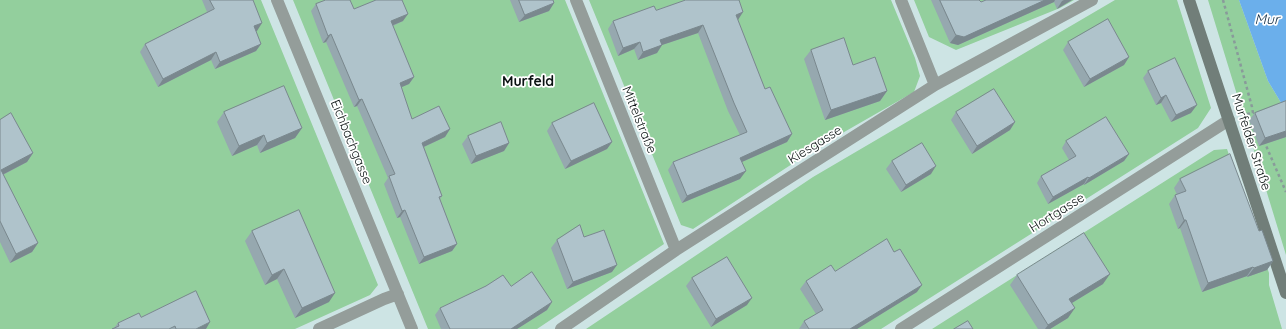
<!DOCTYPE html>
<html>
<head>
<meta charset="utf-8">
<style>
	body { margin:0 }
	canvas { display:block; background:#cde4e4 }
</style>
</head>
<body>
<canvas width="1286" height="329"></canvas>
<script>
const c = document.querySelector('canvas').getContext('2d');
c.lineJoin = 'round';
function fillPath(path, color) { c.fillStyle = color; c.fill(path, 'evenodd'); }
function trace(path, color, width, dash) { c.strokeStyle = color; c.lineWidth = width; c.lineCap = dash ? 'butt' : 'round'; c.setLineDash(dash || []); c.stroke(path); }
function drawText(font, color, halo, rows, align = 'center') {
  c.font = font + ' Quicksand,sans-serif'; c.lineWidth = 3.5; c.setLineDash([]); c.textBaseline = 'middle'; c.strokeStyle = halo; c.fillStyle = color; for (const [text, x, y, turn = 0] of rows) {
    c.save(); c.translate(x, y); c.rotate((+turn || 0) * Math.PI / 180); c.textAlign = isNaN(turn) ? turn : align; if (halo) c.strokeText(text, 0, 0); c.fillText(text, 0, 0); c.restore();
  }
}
fillPath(new Path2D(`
	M0,0H261L378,285L370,295L295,329H0Z
	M293,0H565L664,244L537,329H428Z
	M589,0H891L915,58L920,76L914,92L818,147L693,229L681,225Z
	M914,0H1074L1060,8L956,50L929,37Z
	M1115,0H1177L1211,108L1198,128L881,329H586L813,177Z
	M1208,0H1239L1268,81L1286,111V255Z
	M1227,149L1269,273V285L1282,329H932L1214,150Z`), '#93cf9d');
fillPath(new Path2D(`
	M1239,0H1286V111L1268,81Z`), '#6bafeb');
trace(new Path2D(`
	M1223,0L1252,107L1253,113L1247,114
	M1264,141L1286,192`), '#899a9a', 2.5, [3, 3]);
trace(new Path2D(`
	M277,0L412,329
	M576,0L676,250
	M901,0L935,85
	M319,329L384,299L398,294
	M561,329L676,250L935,85L1092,0
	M901,329L1229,120`), '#949d9a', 12);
trace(new Path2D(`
	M1189,0L1286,293`), '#717e79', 12);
fillPath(new Path2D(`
	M202,0H253L257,31H256L261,44L256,51L215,69L211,60L158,87L140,52L145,44L207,12Z
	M510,0H553L554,3L549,11L519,22Z
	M931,0H979L981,2L986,0H1072L1057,9L1054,2L958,45L950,43Z
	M316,4L354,9L403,21L393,26L414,77L409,84L401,87L412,119L450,129L445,137L424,147L442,196L440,199L457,244L452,251L419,264L400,217L397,218L384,184L388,178L357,106L354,107L326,42L323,43L311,11Z
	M656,10L738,20L765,89L792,134L787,142L742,162L740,179L682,203L668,170L673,162L740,135L728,111L698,33L662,45L657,53L638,60L634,49L618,56L608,29L613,21Z
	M1068,42L1129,57L1124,65L1084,87L1063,50Z
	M811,50L853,65L887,91L880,101L825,120L804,59Z
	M1148,71L1191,113L1171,122L1161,103L1156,105L1143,78Z
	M1286,101V137L1259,146L1249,120L1255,113Z
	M224,112L302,128L295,138L260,153L257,145L232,156L217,122Z
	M956,112L1015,122L1010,130L972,154L951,120Z
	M0,120L33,153L27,162L3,175L38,243L32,252L10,263L0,242Z
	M552,123L612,142L607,149L565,169L547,131Z
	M468,136L509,143L504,151L471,164L462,144Z
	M1066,141L1129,154L1124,161L1084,185V184L1048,204L1037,183L1041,176L1069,160L1062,148Z
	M892,161L931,174L901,192L886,169Z
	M1180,179L1259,231L1273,261L1267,270L1247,277V276L1202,292L1180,228L1178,229L1169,204L1175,195H1177L1174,188Z
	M252,231L329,302L295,318L277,279L265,285L245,241Z
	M584,237L612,272L567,289L551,248L557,240Z
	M835,271L917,292L857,329H799L804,321L816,314L800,289L806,281Z
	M1017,275L1103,284L1072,303L1068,318L1050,329H1038L1010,285Z
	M692,278L747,305L711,327L686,286Z
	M511,286L552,302L547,310L517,329H441L435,315L440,308Z
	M141,317L206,329H112L114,328L118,323Z`), '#96a8af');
fillPath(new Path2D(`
	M1045,0H1055L1054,2L958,45L950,43L956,35Z
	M1064,0H1072L1057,9L1062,1Z
	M554,3L549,11L519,22L525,15Z
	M743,12L738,20L736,15Z
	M408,14L403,21L386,28L391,21Z
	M262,23L257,31L249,34L254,26Z
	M703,25L698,33L662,45L657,53L638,60L643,52L660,40Z
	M331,34L326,42L323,43L328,36Z
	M640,42L634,49L618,56L623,48Z
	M261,44L256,51L215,69L220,62Z
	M216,52L211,60L158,87L163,79Z
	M1129,57L1124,65L1084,87L1090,79Z
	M414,77L409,84L395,90L400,83Z
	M887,91L880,101L825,120L831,110Z
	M1166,95L1161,103L1156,105L1161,98Z
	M362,99L357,106L354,107L359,100Z
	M1197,105L1191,113L1171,122L1176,115Z
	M1015,122L1010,130L972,154L977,146Z
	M302,128L295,138L260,153L267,143Z
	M450,129L445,137L417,150L422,143Z
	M1286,131V137L1259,146L1265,138Z
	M792,134L787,142L735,165L740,158Z
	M264,135L257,145L232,156L239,146Z
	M612,142L607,149L565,169L571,161Z
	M509,143L504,151L471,164L476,156Z
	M33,153L27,162L0,176L1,170Z
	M1129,154L1124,161L1084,185L1089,178Z
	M936,166L931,174L901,192L906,185Z
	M746,171L740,179L682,203L687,196Z
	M1088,177L1084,184L1048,204L1053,197Z
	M405,210L400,217L397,218L402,211Z
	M1184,220H1186L1180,228L1178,229Z
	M38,243L32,252L10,263L16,254Z
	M457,244L452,251L419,264L424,257Z
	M1273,261L1267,270L1247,277L1254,268Z
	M617,265L612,272L567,289L573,282Z
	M1253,267L1247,276L1202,292L1208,283Z
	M284,269L277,279L265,285L272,275Z
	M1110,274L1103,284L1062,309L1069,299Z
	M922,285L917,292L857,329H850Z
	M335,293L329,302L295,318L302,308Z
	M752,298L747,305L711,327L716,319Z
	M552,302L547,310L517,329H511Z
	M1075,308L1068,318L1050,329H1045L1048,325Z
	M210,322L206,329H196Z`), '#7a888e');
const building = new Path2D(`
	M210,0H253L262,23L254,26L261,44L220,62L216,52L163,79L145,44L214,9Z
	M326,0H350L354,9L376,0H402L408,14L391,21L414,77L400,83L412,119L439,106L450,129L422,143L442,196L439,197L457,244L424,257L405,210L402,211L389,176L395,174L362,99L359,100L331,34L328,36L316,4Z
	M519,0H553L554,3L525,15Z
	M686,0H739L743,12L736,15L765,89L770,87L792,134L740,158L746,171L687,196L673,162L747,132L734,103L703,25L660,40L662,45L643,52L640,42L623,48L613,21L654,6L656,10Z
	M940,0H979L981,2L986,0H1045L964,37L956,35Z
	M1108,19L1129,57L1090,79L1068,42Z
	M844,38L853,65L875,57L887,91L831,110L811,50Z
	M1175,58L1197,105L1176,115L1166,95L1161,98L1148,71Z
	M284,86L302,128L267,143L264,135L239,146L224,112Z
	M994,89L1015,122L977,146L956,112Z
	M1286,101V131L1265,138L1255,113Z
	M594,103L612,142L571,161L552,123Z
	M11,113L33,153L1,170L38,243L16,254L0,221V120Z
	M1106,117L1129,154L1089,178L1088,177L1053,197L1041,176L1076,156L1066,141Z
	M501,122L509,143L476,156L468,136Z
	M922,143L936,166L906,185L892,161Z
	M1230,154L1259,231L1262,230L1273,261L1254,268L1253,267L1208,283L1186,220H1184L1175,195L1186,191L1180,179Z
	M299,210L335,293L302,308L284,269L272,275L252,231Z
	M580,225L584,237L604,230L617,265L573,282L557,240Z
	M1084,233L1110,274L1069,299L1075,308L1048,325L1017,275Z
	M887,239L894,252L900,249L922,285L850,329H809L804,321L823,310L806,281L831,265L835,271Z
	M727,257L752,298L716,319L692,278Z
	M532,272L552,302L511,329H450L440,308L486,286L503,275L511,286Z
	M196,291L210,322L196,329H176L175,326L169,329H112L119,326L118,323L139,313L141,317Z
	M968,321L973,329H954Z`);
fillPath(building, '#afc3cb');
trace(building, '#7a888e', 1);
drawText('13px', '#0a1212', '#fff', [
	["Mittelstraße",639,120,68],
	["Eichbachgasse",351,142,68],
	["Murfelder Straße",1251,142,72],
	["Kiesgasse",815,145,-32],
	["Hortgasse",1057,213,-32]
]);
drawText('italic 14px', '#102d45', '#fff', [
	["Mur",1267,20]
]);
drawText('bold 14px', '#0a1212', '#fff', [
	["Murfeld",528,82]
]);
</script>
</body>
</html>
